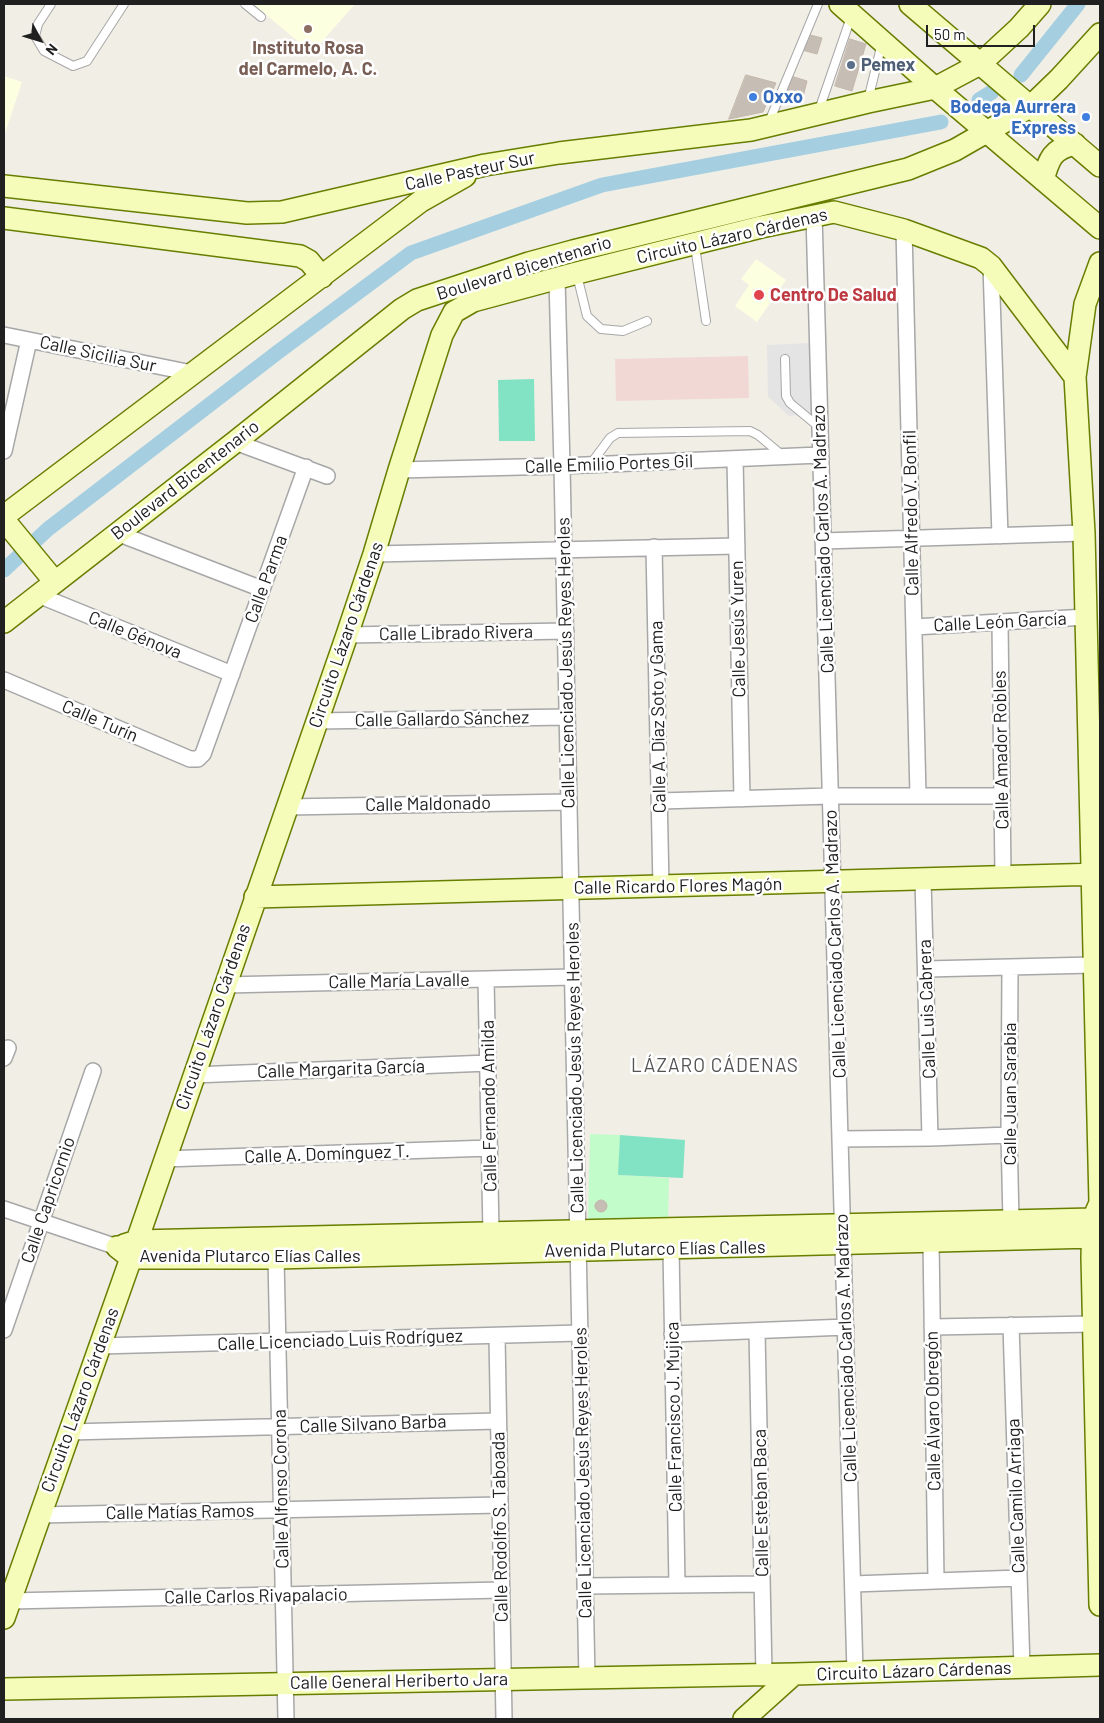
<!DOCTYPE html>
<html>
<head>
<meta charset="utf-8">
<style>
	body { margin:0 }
	#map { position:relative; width:1104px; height:1723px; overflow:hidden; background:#f1eee6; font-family:Barlow,sans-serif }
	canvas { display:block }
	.frame { position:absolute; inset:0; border:5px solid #202020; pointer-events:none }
	.north { position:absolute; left:15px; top:15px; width:50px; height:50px; -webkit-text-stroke:4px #fff; paint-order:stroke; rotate:129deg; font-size:14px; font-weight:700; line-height:20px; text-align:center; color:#202020 }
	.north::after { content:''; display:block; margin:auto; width:18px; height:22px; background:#202020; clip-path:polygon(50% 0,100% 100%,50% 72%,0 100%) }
	.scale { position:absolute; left:926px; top:25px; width:109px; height:22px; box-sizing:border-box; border:2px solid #202020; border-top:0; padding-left:6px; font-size:15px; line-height:18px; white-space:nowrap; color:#202020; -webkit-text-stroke:4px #fff; paint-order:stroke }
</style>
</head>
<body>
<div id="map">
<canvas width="1104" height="1723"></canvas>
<div class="frame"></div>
<div class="north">N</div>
<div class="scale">50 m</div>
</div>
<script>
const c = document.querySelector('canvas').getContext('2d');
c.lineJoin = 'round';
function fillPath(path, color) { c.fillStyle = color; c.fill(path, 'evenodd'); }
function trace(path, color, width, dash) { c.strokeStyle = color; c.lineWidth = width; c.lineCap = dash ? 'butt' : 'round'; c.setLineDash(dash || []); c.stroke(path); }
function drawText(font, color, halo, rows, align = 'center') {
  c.font = font + ' Barlow,sans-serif'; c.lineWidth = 5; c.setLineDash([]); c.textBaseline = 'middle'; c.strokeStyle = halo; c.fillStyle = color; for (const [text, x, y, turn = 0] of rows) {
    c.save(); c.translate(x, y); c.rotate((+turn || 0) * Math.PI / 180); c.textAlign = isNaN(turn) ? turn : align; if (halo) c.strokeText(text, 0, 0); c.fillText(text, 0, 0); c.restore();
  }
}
fillPath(new Path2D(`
	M748,356L749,398L616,401L615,359Z`), '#f2d8d5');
fillPath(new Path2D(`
	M253,4H355L312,53Z
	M4,76L22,82L4,136Z
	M756,259L786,280L757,322L735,306L749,285L741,279Z`), '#fdffe1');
fillPath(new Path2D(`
	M590,1134L620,1135L619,1175L669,1178L668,1222L588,1220Z`), '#c2fcca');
fillPath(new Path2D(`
	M534,379L535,441H499L498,380Z
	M620,1135L685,1140L683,1178L618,1175Z`), '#81e3c4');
fillPath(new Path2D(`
	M812,343L814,413L789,416L768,397L767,345Z`), '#e4e4e4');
trace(new Path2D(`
	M1021,75L1078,4
	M979,100L992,92
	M4,570L48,529L278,352L411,253L602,185L941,122`), '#a5cfe0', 15);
const building = new Path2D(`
	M806,34L822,38L817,54L802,50Z
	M850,39L866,44L852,91L835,86Z
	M746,75L776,83L763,112L729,119Z
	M791,76L807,81L803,97L786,92Z
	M595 1206a6 6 0 1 1 12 0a6 6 0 1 1-12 0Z`);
fillPath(building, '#c6beb5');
trace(building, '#c3b6a8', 1);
const lane = new Path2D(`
	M51,4L38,24L35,36L44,51L73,66L87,61L124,4
	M245,4L261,17
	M868,100L882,43
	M819,110L851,17
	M769,122L818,4
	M695,246L706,321
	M577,275L587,316L601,329L623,331L647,321
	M785,359L786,396L790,403L819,427
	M590,465L610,438L618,433L750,431L758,435L782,455`);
const street = new Path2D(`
	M814,215L855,1672
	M904,230L918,795
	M991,266L1000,536
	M557,279L562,466L587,1678
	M4,335L192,373
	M235,442L327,476
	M4,451L29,340
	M735,459L742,799
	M399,470L562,466L820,455
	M117,533L262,589
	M823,541L1084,533
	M654,547L661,887
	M374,554L737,546
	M38,595L232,674
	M1000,622L1003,877
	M914,627L1086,617
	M347,635L566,631
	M4,680L190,759H198L203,754L306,467
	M317,721L567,717
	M660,801L830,796H1001
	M287,807L569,802
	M923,880L930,1138
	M1010,967L1009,1135L1011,1221
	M926,969L1093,965
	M486,979L491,1233
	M225,985L573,977
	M4,1058L8,1048
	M194,1075L488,1063
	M840,1139L930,1138L1009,1135
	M164,1159L490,1148
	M4,1209L117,1247
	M931,1242L936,1581
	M671,1248L677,1585
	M276,1258L286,1719
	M1011,1325L1022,1667
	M932,1327L1093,1324
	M4,1330L93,1071
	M757,1331L764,1675
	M672,1334L846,1327
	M497,1336L504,1719
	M99,1346L580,1333
	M69,1432L498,1421
	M39,1515L500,1505
	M853,1584L1019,1578
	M586,1586L762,1584
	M10,1601L502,1590`);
const secondary = new Path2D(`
	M840,4L935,88L1100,228
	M910,4L1100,166
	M1043,180C1049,159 1052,149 1075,144
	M4,186L247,213L282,212L485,165L559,153L751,130L868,102L935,88L980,64L1019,28L1040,4
	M4,218L300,256L309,261L322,277
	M1100,263L1085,304L1075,377L1084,533L1100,1203L1093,1219L1092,1257L1100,1605
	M4,516L421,201L465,176
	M4,520L55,582
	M4,622L235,442L402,309L417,300L529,263L573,251L908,169L955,150L1030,107L1059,79L1100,34
	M255,897L1100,874
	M124,1245L137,1241L1093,1219
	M117,1247L131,1258H276L1093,1237
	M4,1618L131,1258L347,635L374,554L399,470L442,335L454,312L473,301L577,273L761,227L834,212L904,230L981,258L991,266L1075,377
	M4,1689L794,1674L1100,1665
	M744,1719L794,1674`);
trace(lane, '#a7a7a7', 10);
trace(street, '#a7a7a7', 18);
trace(secondary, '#687e00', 24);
trace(lane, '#fff', 8);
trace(street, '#fff', 15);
trace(secondary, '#f5fcb9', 21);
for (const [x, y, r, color] of [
	[308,29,5,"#8d6e63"],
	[851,65,5,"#5c6f8a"],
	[753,97,5,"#3f7fe0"],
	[1086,117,5,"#3f7fe0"],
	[759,295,6,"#e0444e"]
]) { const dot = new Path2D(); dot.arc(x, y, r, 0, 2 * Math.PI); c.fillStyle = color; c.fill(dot); trace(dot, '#fff', 2); }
drawText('bold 18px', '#785e54', '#fff', [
	["Instituto Rosa",308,48],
	["del Carmelo, A. C.",308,69]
]);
drawText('bold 18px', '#4e5e75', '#fff', [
	["Pemex",861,65]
], 'left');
drawText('bold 18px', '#366cbe', '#fff', [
	["Oxxo",763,97],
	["Bodega Aurrera",1076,107,"right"],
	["Express",1076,128,"right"]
], 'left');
drawText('18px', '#202020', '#fff', [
	["Calle Pasteur Sur",470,171,-12],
	["Circuito Lázaro Cárdenas",732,236,-13],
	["Boulevard Bicentenario",524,268,-17],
	["Calle Sicilia Sur",98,354,12],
	["Calle Emilio Portes Gil",609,464,-2],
	["Boulevard Bicentenario",185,480,-38],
	["Calle Alfredo V. Bonfil",911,513,-91],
	["Calle Licenciado Carlos A. Madrazo",823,539,-92],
	["Calle Parma",266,579,-70],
	["Calle León García",1000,622,-3],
	["Calle Jesús Yuren",738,629,-91],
	["Calle Librado Rivera",456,633,-1],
	["Calle Génova",135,635,22],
	["Circuito Lázaro Cárdenas",346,635,-71],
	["Calle Licenciado Jesús Reyes Heroles",566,663,-91],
	["Calle A. Díaz Soto y Gama",658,717,-91],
	["Calle Gallardo Sánchez",442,719,-1],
	["Calle Turín",100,721,23],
	["Calle Amador Robles",1001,750,-91],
	["Calle Maldonado",428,804,-1],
	["Calle Ricardo Flores Magón",678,886,-1],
	["Calle Licenciado Carlos A. Madrazo",835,944,-92],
	["Calle María Lavalle",399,981,-1],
	["Calle Luis Cabrera",927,1009,-92],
	["Circuito Lázaro Cárdenas",213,1017,-71],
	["Calle Licenciado Jesús Reyes Heroles",575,1068,-91],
	["Calle Margarita García",341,1069,-2],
	["Calle Juan Sarabia",1010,1094,-90],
	["Calle Fernando Amilda",489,1106,-91],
	["Calle A. Domínguez T.",327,1154,-2],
	["Calle Capricornio",48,1200,-71],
	["Avenida Plutarco Elías Calles",655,1249,-1],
	["Avenida Plutarco Elías Calles",250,1256],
	["Calle Licenciado Luis Rodríguez",340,1340,-2],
	["Calle Licenciado Carlos A. Madrazo",846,1348,-92],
	["Circuito Lázaro Cárdenas",80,1400,-70],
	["Calle Álvaro Obregón",933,1411,-91],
	["Calle Francisco J. Mujica",674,1417,-91],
	["Calle Silvano Barba",373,1424,-2],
	["Calle Licenciado Jesús Reyes Heroles",583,1473,-91],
	["Calle Alfonso Corona",281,1489,-91],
	["Calle Camilo Arriaga",1016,1496,-92],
	["Calle Esteban Baca",761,1503,-91],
	["Calle Matías Ramos",180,1512,-1],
	["Calle Rodolfo S. Taboada",500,1527,-91],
	["Calle Carlos Rivapalacio",256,1596,-1],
	["Circuito Lázaro Cárdenas",914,1671,-2],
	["Calle General Heriberto Jara",399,1681,-1]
]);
drawText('bold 18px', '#be3a42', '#fff', [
	["Centro De Salud",770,295]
], 'left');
c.letterSpacing = '1px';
drawText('19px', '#535353', '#fff', [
	["LÁZARO CÁDENAS",715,1066]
]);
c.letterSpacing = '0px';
</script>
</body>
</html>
